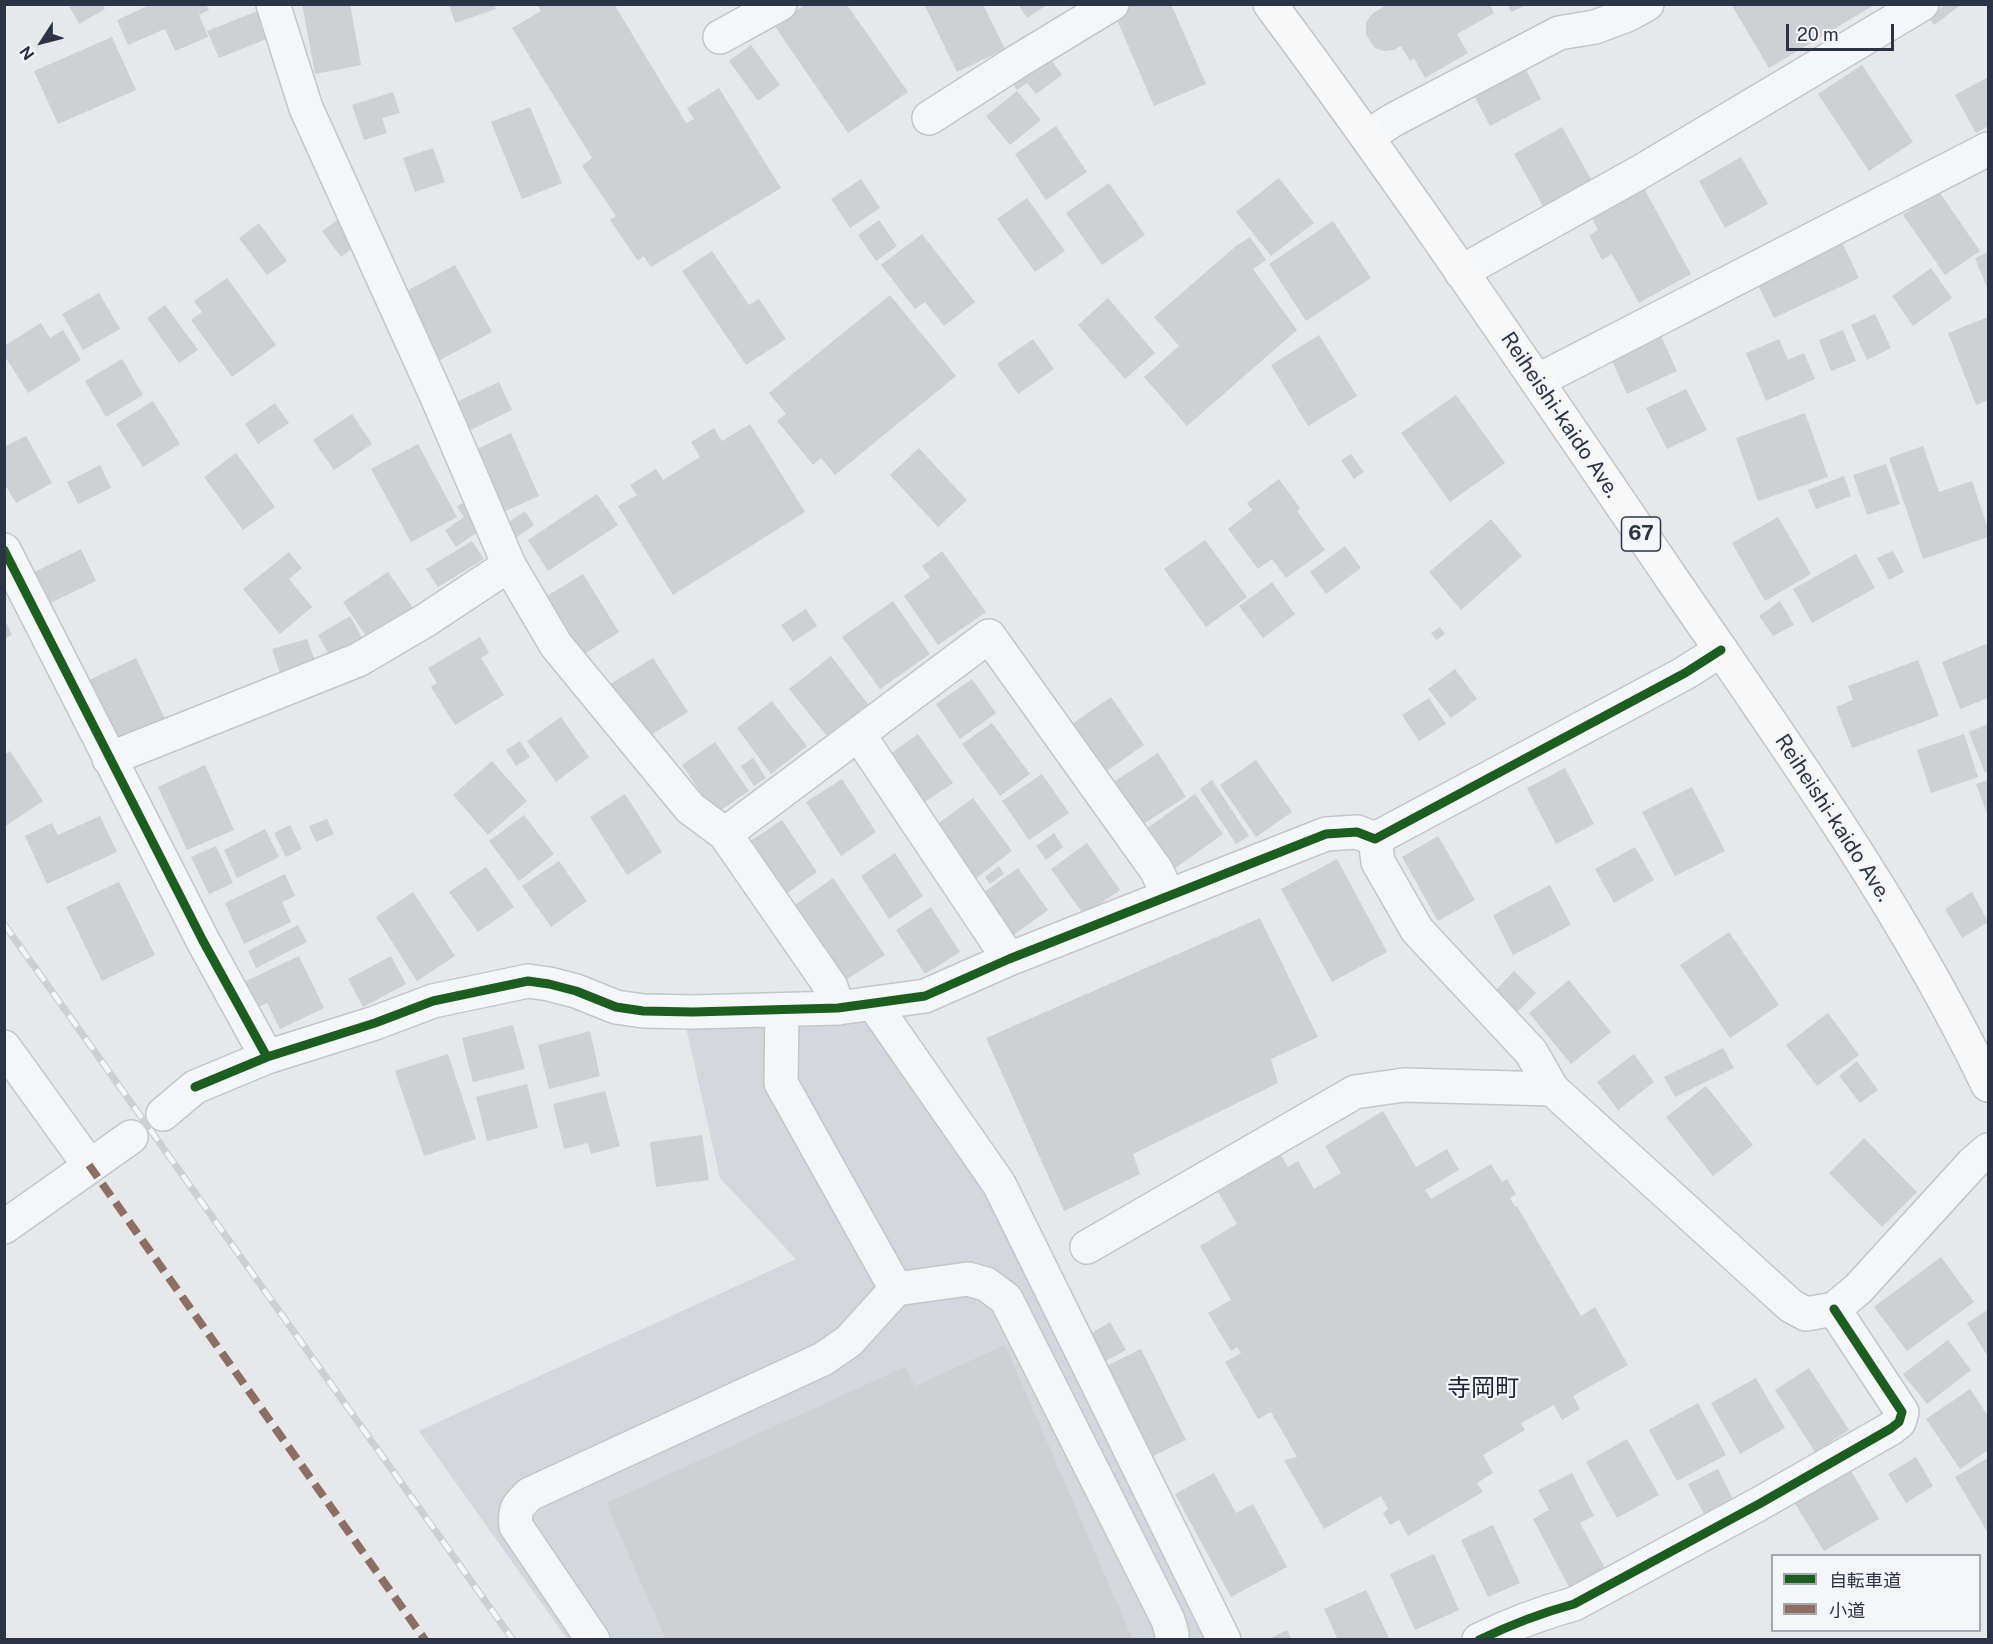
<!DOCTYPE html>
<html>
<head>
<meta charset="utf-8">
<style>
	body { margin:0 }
	#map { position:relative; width:1993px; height:1644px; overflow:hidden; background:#e6e8ea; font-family:"Public Sans","Noto Sans JP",sans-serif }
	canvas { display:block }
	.frame { position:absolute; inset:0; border:6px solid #2b3445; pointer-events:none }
	.legend { position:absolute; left:1771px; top:1554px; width:210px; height:78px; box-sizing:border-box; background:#f4f6f9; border:2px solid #a4a8b1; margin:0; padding:8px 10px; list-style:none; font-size:18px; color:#2b3445 }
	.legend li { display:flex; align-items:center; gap:12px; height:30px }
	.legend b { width:30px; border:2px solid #a4a8b1 }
	.north { position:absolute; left:12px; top:12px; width:60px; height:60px; -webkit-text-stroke:4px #f4f6f9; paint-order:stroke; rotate:234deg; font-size:16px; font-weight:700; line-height:24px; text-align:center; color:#2b3445 }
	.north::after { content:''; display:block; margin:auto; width:21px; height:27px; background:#2b3445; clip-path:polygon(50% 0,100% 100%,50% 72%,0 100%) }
	.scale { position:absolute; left:1786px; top:24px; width:108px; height:27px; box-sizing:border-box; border:3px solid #2b3445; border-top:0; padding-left:8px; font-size:18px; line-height:21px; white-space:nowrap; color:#2b3445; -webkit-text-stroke:4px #f4f6f9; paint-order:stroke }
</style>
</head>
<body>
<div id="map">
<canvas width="1993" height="1644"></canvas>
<div class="frame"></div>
<ul class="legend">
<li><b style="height:8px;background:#1b5e20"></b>自転車道</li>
<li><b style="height:8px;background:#8d6e63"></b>小道</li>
</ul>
<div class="north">N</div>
<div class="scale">20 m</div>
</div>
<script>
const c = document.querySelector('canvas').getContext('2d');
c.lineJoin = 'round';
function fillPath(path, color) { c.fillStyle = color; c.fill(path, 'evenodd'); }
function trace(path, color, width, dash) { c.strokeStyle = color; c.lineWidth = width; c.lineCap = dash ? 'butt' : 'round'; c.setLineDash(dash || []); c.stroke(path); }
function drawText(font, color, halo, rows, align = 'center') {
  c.font = font + ' "Public Sans","Noto Sans JP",sans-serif'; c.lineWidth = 4.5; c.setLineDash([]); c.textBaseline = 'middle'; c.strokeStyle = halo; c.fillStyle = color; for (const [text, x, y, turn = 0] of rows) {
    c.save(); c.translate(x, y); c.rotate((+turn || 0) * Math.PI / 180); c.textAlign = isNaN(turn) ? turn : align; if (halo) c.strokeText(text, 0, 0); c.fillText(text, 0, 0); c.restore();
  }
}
fillPath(new Path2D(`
	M868,1019L988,1189L1209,1639H567L419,1431L796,1259L720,1178L686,1027Z`), '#d4d7dd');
fillPath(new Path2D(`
	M68,4H102L105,9L79,24Z
	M152,4H206L209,10L199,15L208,37L175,51L165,29L128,45L117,20Z
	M302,4H350L361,65L315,74Z
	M449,4H494L496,9L455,23Z
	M537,4H614L686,123L694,119L687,108L719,88L781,188L651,267L644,256L638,261L610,220L616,216L582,166L592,158L512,28L541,11Z
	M924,4H983L1005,49L957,72Z
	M1018,4H1048L1027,18Z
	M1135,4H1171L1206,84L1154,106L1114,13Z
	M1388,4H1490L1494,13L1457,34L1468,53L1425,78L1414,58L1410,61L1401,46L1394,50L1384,51L1375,48L1366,35V22L1373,13Z
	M1731,4H1876L1769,68Z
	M1946,4H1962L1934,25L1929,17Z
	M805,5H847L908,92L848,133L774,25Z
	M1508,5H1527L1511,12Z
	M263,9L274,36L219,58L207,31Z
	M112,37L136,90L58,124L34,71Z
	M751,45L780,85L758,101L729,61Z
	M1045,51L1062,75L1036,94L1027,83L1017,90L1008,77Z
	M1522,62L1541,99L1490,126L1470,88Z
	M1862,65L1913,142L1869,171L1818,94Z
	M1988,77V126L1976,133L1955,95Z
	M1017,91L1041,120L1010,145L986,116Z
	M393,92L400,113L382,118L387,133L364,140L352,105Z
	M530,107L562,183L522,199L491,122Z
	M1056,126L1087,172L1046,200L1015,154Z
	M1562,127L1592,181L1544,208L1514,154Z
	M433,148L445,182L415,192L403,158Z
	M1741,157L1768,204L1725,228L1699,181Z
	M1279,178L1314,223L1271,256L1236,212Z
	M861,179L880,208L850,228L831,199Z
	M1109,183L1145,235L1102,265L1066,213Z
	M1642,185L1691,274L1639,303L1612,254L1602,260L1589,235L1598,230L1590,214Z
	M1938,190L1980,251L1945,275L1903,215Z
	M1027,198L1065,251L1035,272L997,219Z
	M339,219L357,245L341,257L322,231Z
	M879,220L897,246L876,261L858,235Z
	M1333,221L1371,278L1306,321L1269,264Z
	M259,223L287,261L267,275L239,238Z
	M922,234L975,302L944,326L925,302L915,309L881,265Z
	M1250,237L1266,260L1253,269L1297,330L1187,426L1144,377L1179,346L1154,317L1236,246Z
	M1841,240L1859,278L1774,318L1756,281Z
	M712,251L749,305L759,299L786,339L746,365L682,271Z
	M1988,252V290L1975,258Z
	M455,265L492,332L440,360L403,293Z
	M1931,268L1952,298L1913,326L1892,296Z
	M227,278L276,345L232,377L191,320L202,312L194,301Z
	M99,293L120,329L83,350L62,314Z
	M890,295L956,376L835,475L821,458L813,465L777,421L786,414L769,393Z
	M1108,298L1155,353L1125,379L1078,325Z
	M165,305L198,350L179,363L147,318Z
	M1875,314L1891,348L1867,360L1851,325Z
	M1988,317V400L1976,405L1948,333Z
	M41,323L50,338L63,330L81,360L28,393L4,355V346Z
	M1843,330L1856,361L1831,371L1819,340Z
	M1319,335L1357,396L1308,426L1271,365Z
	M1661,336L1677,371L1627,394L1611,359Z
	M1033,339L1054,369L1018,394L997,364Z
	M1779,339L1788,360L1804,353L1815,379L1766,401L1746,353Z
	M122,359L143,395L106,417L85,381Z
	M499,382L512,410L464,433L450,405Z
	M1686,389L1707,430L1667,449L1646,408Z
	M1456,395L1505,463L1450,502L1401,433Z
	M153,401L180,444L143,467L116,424Z
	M275,403L289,423L258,444L245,424Z
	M1805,413L1828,477L1758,501L1736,438Z
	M352,414L372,444L334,470L313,440Z
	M750,424L805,512L673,595L618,506L637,495L630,485L656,469L663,480L700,457L691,442L714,428L722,441Z
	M511,433L539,496L501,513L473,451Z
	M26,436L52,483L16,503L4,483V447Z
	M418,444L457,517L411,542L371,469Z
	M1923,446L1939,492L1972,481L1988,529V537L1923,559L1889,458Z
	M919,448L967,500L938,527L890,475Z
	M236,453L275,507L243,530L204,477Z
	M1351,454L1364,472L1354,479L1341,460Z
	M1886,464L1900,504L1867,515L1853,475Z
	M100,465L111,488L78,504L67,482Z
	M1844,476L1851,496L1816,509L1808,490Z
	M1279,479L1300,508L1297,511L1325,550L1286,578L1272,559L1258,569L1228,529L1252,510L1247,503Z
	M597,494L618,525L548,571L528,540Z
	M469,498L487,525L456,547L445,530L464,517L457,507Z
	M525,511L534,525L510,542L500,528Z
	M1778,517L1811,574L1765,601L1732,543Z
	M1491,519L1522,556L1461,610L1429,572Z
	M1205,540L1247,597L1206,627L1164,569Z
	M472,541L484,559L438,587L426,569Z
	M1345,546L1361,568L1326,594L1310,572Z
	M81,549L96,581L40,608L24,577Z
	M942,551L986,612L938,645L904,596L930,577L922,566Z
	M1893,551L1904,572L1889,580L1877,558Z
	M289,552L302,568L289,579L312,607L280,634L243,589Z
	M1856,554L1875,588L1812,623L1793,589Z
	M388,572L413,608L368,639L343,602Z
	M583,574L619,632L578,658L542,599Z
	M1272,582L1295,614L1263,638L1239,606Z
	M893,601L930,654L880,689L842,637Z
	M1780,601L1794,625L1773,636L1759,616Z
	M806,609L817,626L793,642L781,625Z
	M350,616L362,638L330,656L318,635Z
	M4,618L12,635L4,639Z
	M1440,627L1445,634L1436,640L1431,633Z
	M480,637L489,653L481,658L504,695L455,725L431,687L437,683L428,668Z
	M307,639L315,661L280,673L272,649Z
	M1986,644L1988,650V698L1960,709L1942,662Z
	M831,656L868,704L827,736L789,689Z
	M136,658L165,719L113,743L85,682Z
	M653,658L688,712L641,741L607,686Z
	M1918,660L1939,716L1852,748L1836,707L1853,700L1848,686Z
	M1455,669L1477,699L1451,718L1428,689Z
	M972,679L996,713L960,739L936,704Z
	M1111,697L1144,745L1105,772L1072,724Z
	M1429,698L1446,724L1419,741L1402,715Z
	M772,701L807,746L771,774L737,728Z
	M561,717L589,757L556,782L527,741Z
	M992,723L1030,774L1000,796L962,744Z
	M1988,724V771L1985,773L1969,732Z
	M918,734L953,783L916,808L882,760Z
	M1964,734L1978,777L1931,793L1917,750Z
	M520,741L530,757L516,766L506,750Z
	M715,742L749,791L715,814L682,765Z
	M10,751L43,801L4,827V755Z
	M1158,753L1186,797L1143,824L1115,781Z
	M753,758L766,778L754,786L741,766Z
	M1256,760L1292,812L1256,837L1220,785Z
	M492,761L527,801L488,835L453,795Z
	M205,765L234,830L187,850L158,787Z
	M1565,768L1594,824L1556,844L1527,788Z
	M1042,774L1069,813L1029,840L1002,801Z
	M842,779L876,832L841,856L806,802Z
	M1212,780L1249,836L1236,844L1200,789Z
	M1988,780V816L1976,784Z
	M1692,787L1725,851L1675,876L1642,812Z
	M625,794L662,852L627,875L590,817Z
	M1195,794L1223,834L1174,869L1146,829Z
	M973,798L1012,851L972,881L932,828Z
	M524,815L554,854L519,881L489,841Z
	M100,816L117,852L47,884L25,836L52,823L58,835Z
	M327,819L334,834L316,842L309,826Z
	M782,820L817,872L779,899L743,846Z
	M290,825L302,849L286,857L274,833Z
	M265,829L279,857L237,878L224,850Z
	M1054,833L1063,847L1046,860L1036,846Z
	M1438,836L1475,900L1438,921L1402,857Z
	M1087,843L1120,890L1084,915L1051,869Z
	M216,846L233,883L209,894L191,857Z
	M1635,847L1654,880L1614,903L1595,869Z
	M895,853L923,896L889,919L861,876Z
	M1337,859L1387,952L1332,982L1281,889Z
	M559,861L587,901L551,927L522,886Z
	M999,866L1004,874L990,884L985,877Z
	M486,867L514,907L478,932L449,892Z
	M1018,868L1048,910L1012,936L981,894Z
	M285,874L295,896L282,902L291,922L244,944L225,903Z
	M833,878L885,955L844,981L792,907Z
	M119,882L155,955L102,981L66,907Z
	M1550,885L1571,925L1513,955L1493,915Z
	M413,892L455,956L417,981L376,917Z
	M1972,892L1988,922L1962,938L1945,909Z
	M931,907L960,952L925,974L896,930Z
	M1260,918L1318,1037L1271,1059L1278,1083L1133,1154L1140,1174L1064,1211L986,1038Z
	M298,925L307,942L256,968L248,951Z
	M1729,932L1779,1005L1730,1038L1680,965Z
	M299,956L324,1008L280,1029L267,1003L256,1008L244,982Z
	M391,956L406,984L363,1007L348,979Z
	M1514,971L1536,993L1517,1012L1495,991Z
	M1569,980L1611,1032L1571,1064L1529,1013Z
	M1828,1013L1859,1055L1817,1086L1786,1045Z
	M513,1025L525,1069L473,1082L462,1038Z
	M590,1031L600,1076L549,1089L538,1045Z
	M1723,1048L1734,1068L1675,1097L1664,1077Z
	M448,1054L476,1139L424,1156L395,1071Z
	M1634,1054L1654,1082L1618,1110L1597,1082Z
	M1857,1061L1878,1090L1860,1103L1839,1076Z
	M527,1084L538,1128L487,1141L476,1097Z
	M1706,1086L1753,1145L1713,1176L1666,1117Z
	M605,1091L620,1146L591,1154L588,1143L564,1149L553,1104Z
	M1383,1111L1416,1167L1447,1149L1459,1170L1425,1190L1431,1199L1491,1164L1502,1182L1507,1179L1516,1194L1510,1198L1515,1207L1517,1206L1581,1316L1595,1307L1628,1365L1573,1396L1580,1409L1562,1420L1554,1405L1521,1423L1525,1430L1483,1455L1493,1473L1477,1483L1483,1492L1408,1536L1399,1520L1390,1525L1383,1513L1388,1509L1381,1496L1324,1529L1284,1460L1297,1457L1271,1412L1258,1419L1225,1362L1241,1353L1237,1347L1231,1351L1208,1313L1231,1300L1200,1246L1237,1224L1218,1192L1281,1155L1288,1167L1298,1161L1314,1189L1341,1173L1325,1146Z
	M702,1135L709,1180L656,1187L650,1142Z
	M1864,1138L1917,1192L1882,1227L1829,1173Z
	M1941,1257L1974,1302L1907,1351L1874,1307Z
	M1988,1310V1357L1967,1323Z
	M1110,1322L1126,1350L1106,1361L1090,1334Z
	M1948,1340L1971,1370L1927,1404L1903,1374Z
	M1005,1345L1133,1640H666L606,1503L905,1367L915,1386Z
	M1141,1349L1186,1440L1149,1458L1104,1367Z
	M1809,1368L1849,1430L1815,1452L1775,1390Z
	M1756,1378L1785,1428L1740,1454L1711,1403Z
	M1970,1389L1988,1416V1450L1960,1469L1926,1419Z
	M1698,1403L1726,1455L1677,1481L1649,1430Z
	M1627,1439L1659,1495L1617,1518L1586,1462Z
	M1916,1457L1933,1486L1906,1503L1888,1474Z
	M1988,1458V1533L1955,1477Z
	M1718,1469L1734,1501L1705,1516L1688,1484Z
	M1850,1469L1879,1519L1824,1551L1794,1502Z
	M1214,1473L1236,1513L1253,1504L1287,1567L1231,1597L1175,1494Z
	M1572,1473L1594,1516L1580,1523L1606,1570L1570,1589L1533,1519L1549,1510L1538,1490Z
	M1493,1525L1520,1583L1488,1597L1461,1540Z
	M1434,1554L1459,1610L1415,1630L1390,1574Z
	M1366,1590L1390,1640H1338L1324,1609Z
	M1287,1630L1292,1640H1267Z`), '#ced0d3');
const minor = new Path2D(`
	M273,4L306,108L437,397L509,565L556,645L690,808L725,834L831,987L838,1008
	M720,37L780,4
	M929,118L1018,61L1112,4
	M1367,137L1393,120L1559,33L1595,27L1627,15L1647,4
	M1461,272L1642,171L1922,4
	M1537,381L1988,149
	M4,550L203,941L267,1057
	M859,735L1009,959
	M109,759L358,660L426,620L509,565
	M725,834L989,636L1157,871L1168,896
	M1375,839L1378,862L1417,930L1531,1052L1552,1089L1791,1306L1806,1314L1834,1309L1858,1289L1973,1163L1988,1150
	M873,1003L999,1184L1224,1640
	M782,1011L781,1083L896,1289
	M4,1047L89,1165
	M163,1114L195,1087L267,1057L375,1023L433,1001L528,981L549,984L576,991L616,1007L643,1011L693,1012L838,1008L925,996L1009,959L1326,834L1357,832L1375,839L1685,673L1721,650
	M4,1227L131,1137
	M1087,1247L1355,1092L1404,1085L1552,1089
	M593,1640L516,1526C514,1509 518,1505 530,1494L823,1359L849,1341L896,1289L968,1279L986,1284L1006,1299L1168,1620L1172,1634V1640
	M1479,1640C1510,1625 1541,1613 1574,1604L1759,1504L1890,1429L1899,1422L1902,1412L1834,1309`);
const major = new Path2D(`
	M1270,4C1409,191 1539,384 1670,576C1783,741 1901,904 1988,1085`);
trace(minor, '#c4c6c8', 36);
trace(major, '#c2c5c8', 36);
trace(minor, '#f5f6f7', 33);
trace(major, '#f8f8f8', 33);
const rail = new Path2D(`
	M4,924L513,1640`);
trace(rail, '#cecfd2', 7);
trace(rail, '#f4f6f9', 4.5, [14]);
trace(new Path2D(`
	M89,1165L425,1640`), '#8d6e63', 8, [15, 8]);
trace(new Path2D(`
	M4,550L203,941L267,1057
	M195,1087L267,1057L375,1023L433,1001L528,981L549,984L576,991L616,1007L643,1011L693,1012L838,1008L925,996L1009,959L1326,834L1357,832L1375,839L1685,673L1721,650
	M1479,1640C1510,1625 1541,1613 1574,1604L1759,1504L1890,1429L1899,1422L1902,1412L1834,1309`), '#1b5e20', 9);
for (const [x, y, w] of [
	[1641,534,39]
]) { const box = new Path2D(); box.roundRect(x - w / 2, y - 17, w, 34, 4.5); c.fillStyle = '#f4f6f9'; c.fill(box); trace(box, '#2b3445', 1.5); }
drawText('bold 20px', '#2b3445', null, [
	["67",1641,534]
]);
drawText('21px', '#2b3445', '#f4f6f9', [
	["Reiheishi-kaido Ave.",1560,415,56],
	["Reiheishi-kaido Ave.",1833,818,57]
]);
drawText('24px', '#1d2536', '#f4f6f9', [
	["寺岡町",1483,1389]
]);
</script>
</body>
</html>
